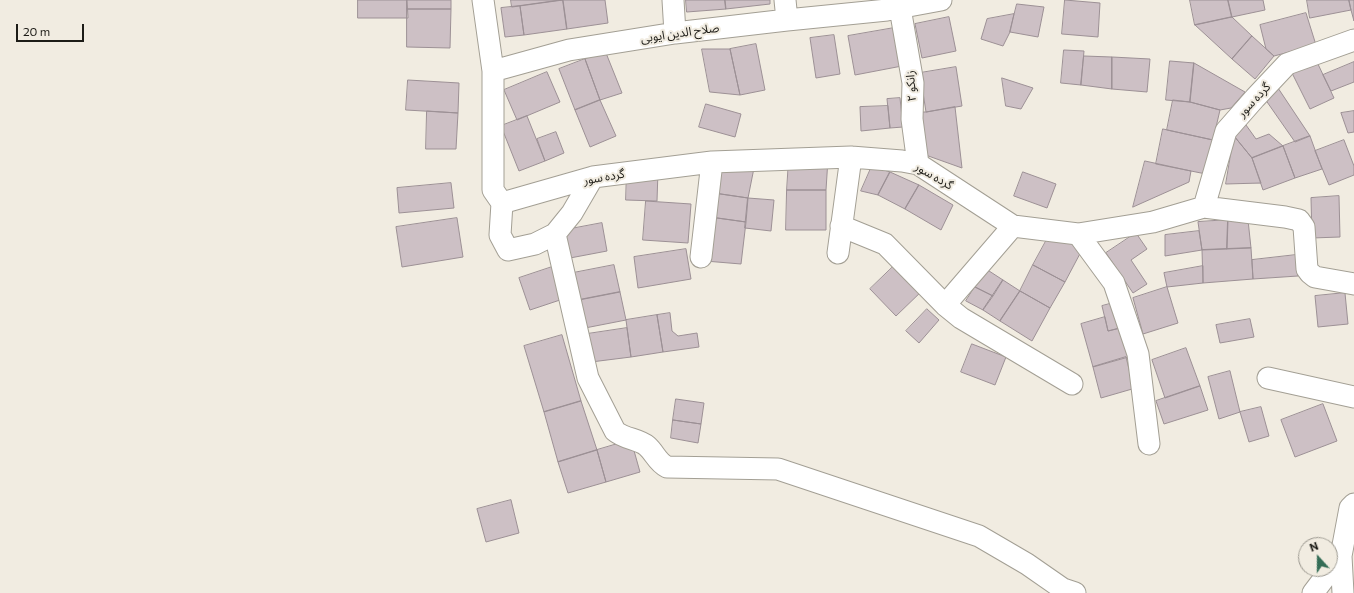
<!DOCTYPE html>
<html>
<head>
<meta charset="utf-8">
<style>
	body { margin:0 }
	#map { position:relative; width:1354px; height:593px; overflow:hidden; background:#f1ece1; font-family:Commissioner,sans-serif }
	canvas { display:block }
	.north { position:absolute; left:1298px; top:537px; width:40px; height:40px; box-sizing:border-box; background:#f1ece1; border:1px solid #9c9990; border-radius:50%; rotate:339deg; font-size:11px; font-weight:700; line-height:16px; text-align:center; color:#1d1c17 }
	.north::after { content:''; display:block; margin:auto; width:14px; height:18px; background:#346d56; clip-path:polygon(50% 0,100% 100%,50% 72%,0 100%) }
	.scale { position:absolute; left:16px; top:24px; width:68px; height:18px; box-sizing:border-box; border:2px solid #1d1c17; border-top:0; padding-left:5px; font-size:12px; line-height:14px; white-space:nowrap; color:#1d1c17; -webkit-text-stroke:3px #f1ece1; paint-order:stroke }
</style>
</head>
<body>
<div id="map">
<canvas width="1354" height="593"></canvas>
<div class="north">N</div>
<div class="scale">20 m</div>
</div>
<script>
const c = document.querySelector('canvas').getContext('2d');
c.lineJoin = 'round';
function fillPath(path, color) { c.fillStyle = color; c.fill(path, 'evenodd'); }
function trace(path, color, width, dash) { c.strokeStyle = color; c.lineWidth = width; c.lineCap = dash ? 'butt' : 'round'; c.setLineDash(dash || []); c.stroke(path); }
function drawText(font, color, halo, rows, align = 'center') {
  c.font = font + ' Commissioner,"Noto Sans Arabic",sans-serif'; c.lineWidth = 4; c.setLineDash([]); c.textBaseline = 'middle'; c.strokeStyle = halo; c.fillStyle = color; for (const [text, x, y, turn = 0] of rows) {
    c.save(); c.translate(x, y); c.rotate((+turn || 0) * Math.PI / 180); c.textAlign = isNaN(turn) ? turn : align; if (halo) c.strokeText(text, 0, 0); c.fillText(text, 0, 0); c.restore();
  }
}
const building = new Path2D(`
	M358,0H407L408,18H358Z
	M407,0H451V9H407Z
	M511,0H563L512,7Z
	M563,0H605L608,23L567,29Z
	M563,0L567,29L524,35L520,6Z
	M686,0H725L726,9L687,12Z
	M725,0H770V4L726,9Z
	M1065,0L1100,3L1098,37L1062,34Z
	M1190,0H1228L1232,17L1195,25Z
	M1228,0H1263L1265,10L1232,17Z
	M1307,0H1349L1351,10L1310,18Z
	M1349,0H1354V21L1351,10Z
	M1017,4L1044,7L1038,37L1010,32Z
	M520,6L524,35L505,37L501,8Z
	M407,9H451L450,48L407,47Z
	M1306,13L1316,45L1274,56L1266,49L1260,25Z
	M1014,14L1010,32L1003,46L981,39L987,19Z
	M949,17L956,51L922,58L915,24Z
	M1232,17L1252,36L1232,59L1195,25Z
	M894,28L902,66L855,75L848,36Z
	M834,35L840,74L816,78L810,38Z
	M1252,36L1274,56L1255,79L1232,59Z
	M756,44L765,90L740,95L730,49Z
	M702,49H730L740,95L710,92Z
	M1064,50L1084,51L1081,85L1061,83Z
	M606,53L622,93L600,100L585,59Z
	M1084,56L1112,57V89L1081,85Z
	M1112,57L1150,59L1147,92L1112,89Z
	M585,59L600,100L575,110L559,69Z
	M1170,61L1194,63L1190,102L1166,100Z
	M1317,62L1334,98L1310,109L1292,73Z
	M1354,62V82L1331,91L1323,75Z
	M1194,63L1245,92L1231,108L1220,110L1190,102Z
	M956,67L962,106L926,112L920,73Z
	M547,72L560,102L517,120L504,90Z
	M1002,78L1033,88L1021,109L1006,106Z
	M408,80L459,83L458,113L406,110Z
	M1278,88L1310,136L1295,142L1265,99Z
	M900,98L903,127L890,128L887,99Z
	M600,100L616,136L590,147L575,110Z
	M1173,100L1190,102L1220,110L1213,140L1167,130Z
	M706,104L741,114L735,137L699,127Z
	M888,106L890,128L861,131L860,107Z
	M955,107L962,168L920,153L916,112H926Z
	M427,111L458,113L456,149H426Z
	M1354,111V132L1348,133L1341,113Z
	M527,116L545,161L519,171L501,126Z
	M1246,125L1256,139L1269,134L1283,146L1252,158L1234,136Z
	M1163,129L1213,140L1206,174L1156,164Z
	M556,132L564,153L545,161L537,139Z
	M1234,136L1252,158L1261,183L1226,184Z
	M1310,136L1322,169L1295,178L1283,146Z
	M1344,140L1354,166V175L1329,185L1315,151Z
	M1283,146L1295,178L1263,190L1252,158Z
	M789,159H828L826,190H787Z
	M1145,161L1191,171L1189,182L1133,207Z
	M755,163L748,198L714,193L720,167Z
	M872,166L890,172L878,195L861,191Z
	M627,170L658,171L657,201L626,200Z
	M890,172L919,185L905,209L878,195Z
	M1023,172L1056,184L1047,208L1014,196Z
	M451,183L454,208L399,213L397,188Z
	M919,185L953,205L941,230L905,209Z
	M787,190H826V230H786Z
	M714,193L748,198L746,222L710,217Z
	M1339,196L1340,237L1312,238L1311,198Z
	M748,198L774,200L771,231L745,228Z
	M646,201L691,204L688,243L643,240Z
	M710,217L746,222L741,264L705,261Z
	M457,218L463,257L402,267L396,227Z
	M1228,220L1227,249L1202,250L1198,222Z
	M1228,220H1248L1251,248L1227,249Z
	M602,223L607,251L570,258L565,230Z
	M1199,231L1202,250L1165,256V235Z
	M1051,232L1083,248L1065,282L1033,265Z
	M1136,233L1147,249L1131,260L1147,284L1133,293L1106,253Z
	M1251,248L1253,279L1203,283L1202,250Z
	M686,249L691,279L638,288L634,257Z
	M1296,255L1298,276L1253,279L1252,260Z
	M898,262L924,289L896,316L870,289Z
	M614,265L620,292L579,300L573,273Z
	M1033,265L1065,282L1050,308L1020,291Z
	M555,266L566,298L530,310L519,278Z
	M1203,266V283L1167,287L1164,273Z
	M986,269L1003,280L993,296L975,287Z
	M1003,280L1020,291L1000,321L983,310Z
	M975,287L993,296L983,310L966,301Z
	M1167,287L1178,323L1143,334L1133,298Z
	M1020,291L1050,308L1032,341L1000,321Z
	M620,292L626,320L585,328L579,300Z
	M1345,293L1348,324L1318,327L1315,296Z
	M1117,302L1124,327L1108,331L1102,306Z
	M927,309L939,320L919,343L906,331Z
	M670,313L672,331L678,336L697,333L699,347L663,352L657,315Z
	M657,315L663,352L631,357L626,320Z
	M1105,317L1108,331L1124,327L1132,356L1093,367L1081,324Z
	M1250,319L1254,337L1220,343L1216,325Z
	M627,328L631,357L591,362L587,334Z
	M562,335L581,401L544,412L524,346Z
	M972,344L1006,357L995,385L961,372Z
	M1186,348L1200,386L1165,398L1152,360Z
	M1126,357L1130,373L1139,387L1101,398L1093,367Z
	M1230,371L1240,412L1219,419L1208,377Z
	M1200,386L1208,410L1164,424L1156,401Z
	M676,399L704,403L701,424L673,420Z
	M581,401L597,450L558,462L544,412Z
	M1323,404L1337,441L1295,457L1281,420Z
	M1261,407L1269,436L1249,442L1240,412Z
	M673,420L701,424L698,443L671,438Z
	M631,440L640,472L606,482L597,450Z
	M597,450L606,482L568,493L558,462Z
	M511,500L519,533L486,542L477,509Z`);
fillPath(building, '#cdc0c5');
trace(building, '#9c9095', 1);
const minor = new Path2D(`
	M483,0L493,71L569,50L675,33L787,20L887,10L941,0
	M673,0L675,33
	M785,0L787,20
	M900,8L913,83L912,119L918,164
	M493,71V190L502,203L593,177L712,162L851,157L902,161L918,164L1013,226L1078,234L1153,222L1204,207L1226,131L1255,98L1287,64L1354,40
	M502,203L500,235L508,250L535,244L555,234L572,213L593,177
	M1204,207L1285,217L1299,220L1304,227L1307,269L1310,273L1315,277L1354,284
	M841,226L885,244L945,305L961,318L1072,384
	M555,234L588,378L615,431C624,439 639,439 647,446C655,453 657,462 667,467L778,469L979,536L1027,564L1063,589L1075,593
	M1078,234L1114,283L1138,354L1149,444
	M838,253L851,157
	M701,257L712,162
	M945,305L1013,226
	M1268,378L1354,397
	M1313,593L1341,556
	M1343,593L1341,556L1350,508L1354,504`);
trace(minor, '#a39f94', 23);
trace(minor, '#fff', 21);
drawText('12px', '#1d1c17', '#f1ece1', [
	["صلاح الدین ایوبی",680,33,-8],
	["زانکو ۲",911,86,-94],
	["گرده سور",1254,100,-47],
	["گرده سور",934,176,30],
	["گرده سور",604,177,-10]
]);
</script>
</body>
</html>
